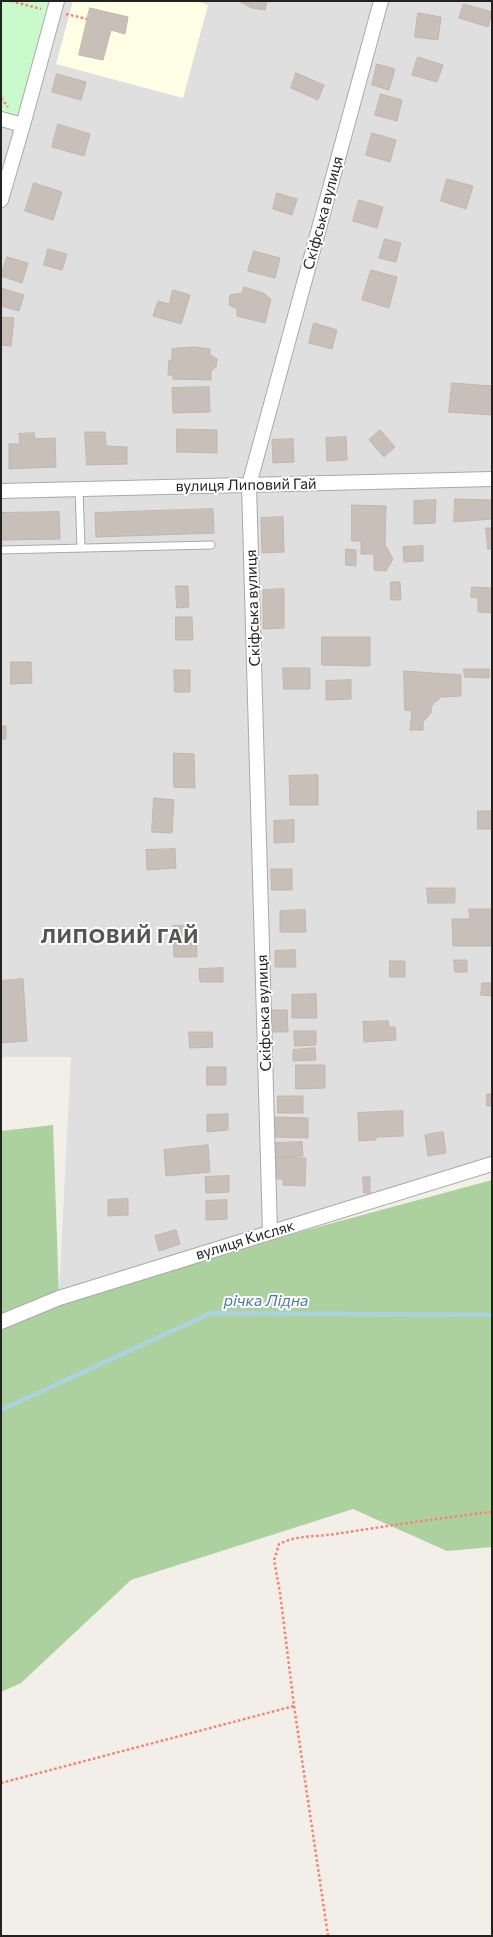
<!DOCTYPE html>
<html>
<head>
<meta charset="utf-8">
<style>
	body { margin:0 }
	#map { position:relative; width:493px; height:1937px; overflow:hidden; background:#f2efe9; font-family:Commissioner,sans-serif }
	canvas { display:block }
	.frame { position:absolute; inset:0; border:2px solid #222; pointer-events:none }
</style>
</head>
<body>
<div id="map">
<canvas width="493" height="1937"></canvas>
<div class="frame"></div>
</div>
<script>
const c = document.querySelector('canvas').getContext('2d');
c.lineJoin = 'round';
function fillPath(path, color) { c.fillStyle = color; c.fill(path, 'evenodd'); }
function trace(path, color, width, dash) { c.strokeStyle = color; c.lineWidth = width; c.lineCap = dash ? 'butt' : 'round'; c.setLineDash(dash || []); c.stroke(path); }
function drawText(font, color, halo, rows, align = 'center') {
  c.font = font + ' Commissioner,sans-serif'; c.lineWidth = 4; c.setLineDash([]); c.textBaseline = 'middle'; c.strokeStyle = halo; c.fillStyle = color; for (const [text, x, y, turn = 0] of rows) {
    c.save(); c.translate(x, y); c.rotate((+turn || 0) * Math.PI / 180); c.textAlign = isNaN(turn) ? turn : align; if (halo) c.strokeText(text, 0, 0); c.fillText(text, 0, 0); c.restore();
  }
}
fillPath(new Path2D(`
	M1,1H492V1158L59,1292L71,1057H1Z`), '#e0dfdf');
fillPath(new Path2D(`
	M73,1H196L208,5L183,98L56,64Z`), '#ffffe5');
fillPath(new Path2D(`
	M53,1125L59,1297L492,1180V1547L447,1551L353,1509L131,1580L21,1683L1,1692V1131Z`), '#add19e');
fillPath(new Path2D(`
	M1,1H57L23,125L1,119Z`), '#c8facc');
trace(new Path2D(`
	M1,1410L211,1313L492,1315`), '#aad3df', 4.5);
const building = new Path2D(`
	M239,1H267L265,10L252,8Z
	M464,4L492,12L488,27L459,18Z
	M90,8L128,17L125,34L111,30L103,60L79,55Z
	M418,13L441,17L438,40L415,37Z
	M418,57L443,65L437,82L412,75Z
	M377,64L395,69L389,90L372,85Z
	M296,73L324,85L318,100L291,88Z
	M57,74L86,82L81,100L52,92Z
	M381,94L402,100L397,121L375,115Z
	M58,124L90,134L84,156L52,147Z
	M372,133L396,140L390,162L366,155Z
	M447,179L473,186L466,209L441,201Z
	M34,183L62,192L53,220L25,211Z
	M277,193L297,199L292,215L273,209Z
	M359,200L383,207L377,228L353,221Z
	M385,239L401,243L396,262L379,258Z
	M48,249L67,254L62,270L44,265Z
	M254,251L280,258L275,278L248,271Z
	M7,257L28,263L22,283L1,276Z
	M371,270L397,277L389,308L362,300Z
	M244,287L263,293L271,299L265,323L237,316V309L229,305L230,295L242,293Z
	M1,288L24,295L19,311L1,306Z
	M173,290L190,295L181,324L153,316L158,301L169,304Z
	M1,317L14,318L11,346L1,345Z
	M314,323L337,330L332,349L309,343Z
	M194,347L210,349V355L217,359L216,367L211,371V380L173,379V375H168L169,360H172V349Z
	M452,383L492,386V415L449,412Z
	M209,387L210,412L173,413L172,388Z
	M177,429L217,430V453L177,452Z
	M380,430L395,447L384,457L369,440Z
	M85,432H105L106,446L127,447V464L87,465Z
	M34,433L35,439L55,438L56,467L9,469V444H20L19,434Z
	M346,437L347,460L327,461L326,438Z
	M293,439L294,462L273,463L272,440Z
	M455,499L492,500V519L454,522Z
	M436,500L435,523L414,524V501Z
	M352,505L386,506L385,545L393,559L386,571L374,570V554H361V541H352Z
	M213,509L214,533L96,537L95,513Z
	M59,512L60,539L1,540V513Z
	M283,517L284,552L262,553L261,518Z
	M486,528H492V549H488Z
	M423,546V561L404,562L403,547Z
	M346,549L356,550V566L346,565Z
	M391,582H400L401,600H391Z
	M176,586H188L189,607L177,608Z
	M472,587L492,588V613L478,612V598L471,597Z
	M284,589V628L263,629V590Z
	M176,617H192L193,640H176Z
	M322,637H370V666L322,665Z
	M11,662H31L32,683L11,684Z
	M283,668H310V689H284Z
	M464,669H489V678L465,677Z
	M174,670H190V692H175Z
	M404,671L461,675V696L441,697L432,705L431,713L423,722V730H410L412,711L405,710Z
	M351,680V699L326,700V681Z
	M1,726H6V739H1Z
	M174,753L194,754L195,788L174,787Z
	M318,775V805H290L289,776Z
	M154,798L174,800L172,833L152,832Z
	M478,811H492V829H478Z
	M294,820V842L274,843V821Z
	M175,849L176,868L147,870L146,850Z
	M271,869H292V890H272Z
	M427,888H455V903H428Z
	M469,909H492V946H453L452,919H470Z
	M305,910L306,932H280V911Z
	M196,925L197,957H174L173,926Z
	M295,950L296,967H275V951Z
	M454,960H467V972H455Z
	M390,961H405V977H390Z
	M223,968V982H200L199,969Z
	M23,979L27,1041L1,1043V981Z
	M482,983H492V996L481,995Z
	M316,994L317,1018H292V995Z
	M269,1010H287L288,1032H269Z
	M388,1021L389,1027H395L396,1040L364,1042L363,1022Z
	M294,1031H316V1045L295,1046Z
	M189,1032H212L213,1047L190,1048Z
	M315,1048L316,1060L293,1061V1050Z
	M296,1065H325V1088L296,1089Z
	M207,1067H226V1085H207Z
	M487,1094H492V1106H487Z
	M278,1096H303V1113H278Z
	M403,1111V1136L376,1137V1140L359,1141L358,1113Z
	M228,1114V1130L207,1132V1115Z
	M275,1117L308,1118V1138L275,1137Z
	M443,1132L446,1153L428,1156L425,1135Z
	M302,1142L303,1156L274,1157L273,1143Z
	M208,1145L210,1172L166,1176L164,1150Z
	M273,1157L306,1158L305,1186L283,1185V1179H273Z
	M229,1176V1192L206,1193L205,1177Z
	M363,1177H370V1193H364Z
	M128,1199V1215L108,1216V1200Z
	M227,1200V1219L206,1220V1201Z
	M176,1230L180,1244L159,1251L155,1236Z`);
fillPath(building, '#c7bfb8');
trace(building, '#c4b6ab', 1);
const lane = new Path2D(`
	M79,489L81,548
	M1,550L211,545`);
const street = new Path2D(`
	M1,119L23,125
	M1,200L23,125L57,1
	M1,491L492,479
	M270,1232L249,485L381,1
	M1,1322L59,1298L492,1164`);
trace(lane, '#a9a9a9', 9);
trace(street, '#a9a9a9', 16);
trace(new Path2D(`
	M11,1L41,9
	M66,14L87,19
	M1,98L8,107
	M1,1783L294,1706
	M328,1936L294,1706L280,1593L274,1560L279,1544C296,1535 316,1537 335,1534C387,1526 439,1518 492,1512`), '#fa8072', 2.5, [2.5, 2.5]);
trace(lane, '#fff', 7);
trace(street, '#fff', 14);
drawText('15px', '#222', '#fff', [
	["Скіфська вулиця",323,213,-75],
	["вулиця Липовий Гай",246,485,-1],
	["Скіфська вулиця",253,608,-92],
	["Скіфська вулиця",264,1013,-92],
	["вулиця Кисляк",245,1240,-17]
]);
drawText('italic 16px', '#4a7aab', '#fff', [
	["річка Лідна",266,1301]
]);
c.letterSpacing = '1px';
drawText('bold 20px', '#555', '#fff', [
	["ЛИПОВИЙ ГАЙ",120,936]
]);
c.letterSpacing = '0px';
</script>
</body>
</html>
